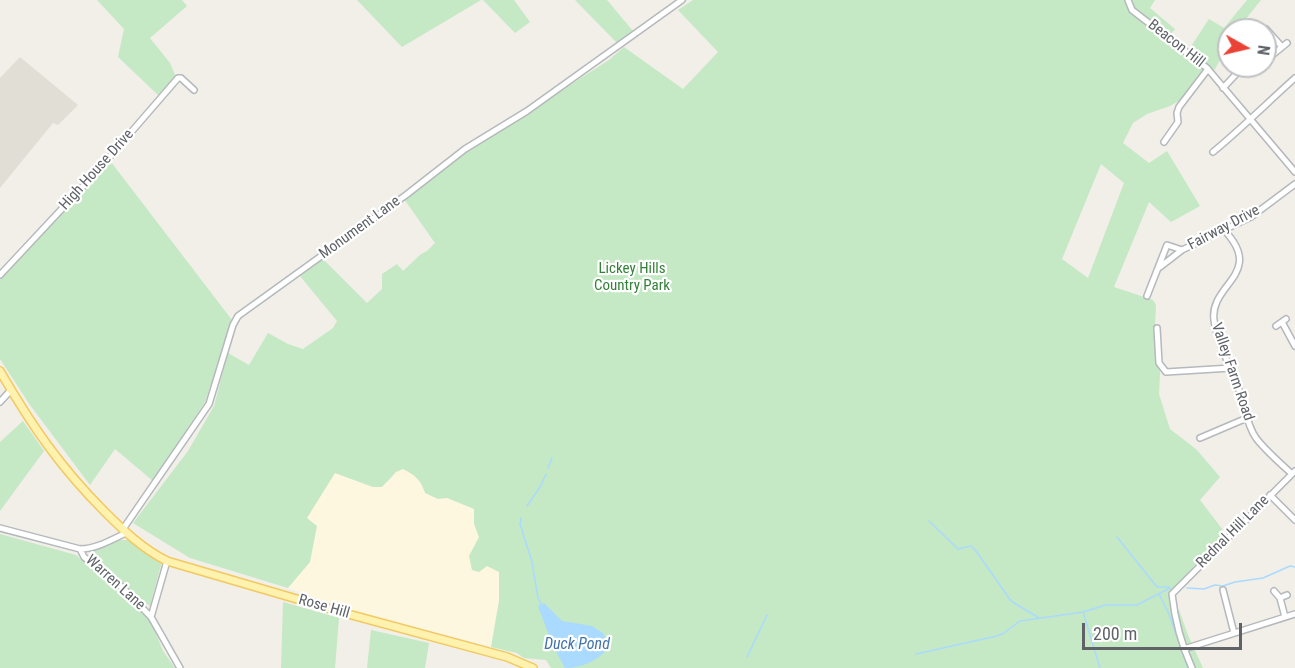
<!DOCTYPE html>
<html>
<head>
<meta charset="utf-8">
<style>
	body { margin:0 }
	#map { position:relative; width:1295px; height:668px; overflow:hidden; background:#f1efe8; font-family:"Roboto Condensed",sans-serif }
	canvas { display:block }
	.north { position:absolute; left:1217px; top:18px; width:60px; height:60px; box-sizing:border-box; background:#fff; border:2px solid #bfc1c3; border-radius:50%; rotate:98deg; font-size:16px; font-weight:700; line-height:24px; text-align:center; color:#5f6368 }
	.north::after { content:''; display:block; margin:auto; width:21px; height:27px; background:#ea4335; clip-path:polygon(50% 0,100% 100%,50% 72%,0 100%) }
	.scale { position:absolute; left:1082px; top:623px; width:160px; height:27px; box-sizing:border-box; border:3px solid #5f6368; border-top:0; padding-left:8px; font-size:18px; line-height:21px; white-space:nowrap; color:#5f6368; -webkit-text-stroke:4px #fff; paint-order:stroke }
</style>
</head>
<body>
<div id="map">
<canvas width="1295" height="668"></canvas>
<div class="north">N</div>
<div class="scale">200 m</div>
</div>
<script>
const c = document.querySelector('canvas').getContext('2d');
c.lineJoin = 'round';
function fillPath(path, color) { c.fillStyle = color; c.fill(path, 'evenodd'); }
function trace(path, color, width, dash) { c.strokeStyle = color; c.lineWidth = width; c.lineCap = dash ? 'butt' : 'round'; c.setLineDash(dash || []); c.stroke(path); }
function drawText(font, color, halo, rows, align = 'center') {
  c.font = font + ' "Roboto Condensed",sans-serif'; c.lineWidth = 4.5; c.setLineDash([]); c.textBaseline = 'middle'; c.strokeStyle = halo; c.fillStyle = color; for (const [text, x, y, turn = 0] of rows) {
    c.save(); c.translate(x, y); c.rotate((+turn || 0) * Math.PI / 180); c.textAlign = isNaN(turn) ? turn : align; if (halo) c.strokeText(text, 0, 0); c.fillText(text, 0, 0); c.restore();
  }
}
fillPath(new Path2D(`
	M404,468L493,506L499,572V601L491,647L340,607L288,588L310,562L306,518L335,473L373,487L389,481L396,472Z`), '#fef7e0');
fillPath(new Path2D(`
	M20,57L78,105L58,125L53,123L0,188V78Z`), '#e1ded6');
fillPath(new Path2D(`
	M97,0H182L187,6L150,38L170,63L176,77L158,95L118,57L124,29Z
	M357,0H481L402,47Z
	M483,0H514L530,22L515,33Z
	M575,0H607L633,31L617,43Z
	M693,0H1155L1150,8L1175,29L1167,39L1207,73L1191,94L1170,106L1147,114L1133,123L1123,143L1149,163L1167,151L1200,206L1171,222L1149,202L1114,287L1153,300L1156,305L1155,324L1160,373L1159,394L1170,429L1197,450L1220,477L1200,500L1223,530L1218,540L1170,592L1171,611L1179,610L1188,635L1203,668H551L546,660L524,658L517,653L491,647L499,601V572L487,566L479,572L472,570L469,556L479,537L474,524V509L447,498L438,499L425,493C421,480 415,475 403,469L396,472L382,487H373L335,473L307,518L317,526L310,562L288,588L190,558L133,523L188,451L214,406L228,353L249,365L268,333L288,344L303,349L333,328L337,321L300,276L323,259L367,303L382,289V274L397,264L403,271L421,254L427,251L435,243L404,199L465,152L609,60L624,47L683,89L718,52L678,10ZM1101,164L1124,183L1088,278L1062,259Z
	M1247,0H1261L1237,30H1229V43L1214,71L1188,51L1209,19L1224,28Z
	M111,162L232,320L205,402L153,481L115,449L90,485L30,405L0,359V280Z
	M23,421L44,451L0,511V442Z
	M0,534L76,555L151,621L163,651L175,668H0Z
	M120,540H128L162,561L150,606L112,576L91,553L92,550Z
	M283,602L339,618L335,668H281Z
	M371,630L429,643L425,668H367Z`), '#c5e8c5');
fillPath(new Path2D(`
	M544,603L562,621L592,626L603,633L609,645C602,660 581,668 565,668L552,644L538,606Z`), '#aadaff');
trace(new Path2D(`
	M548,468L552,458
	M527,506L540,487L546,474
	M521,518L520,524L532,562L538,598L541,604
	M929,521L958,549L971,546L976,551L1011,601L1039,618
	M1117,537L1157,587H1169
	M1187,588L1204,589L1215,585L1223,586L1235,582L1263,578L1290,566L1295,567
	M1159,594L1169,614L1188,668
	M1083,612L1100,668
	M916,654L997,636L1004,633L1020,621L1083,612L1106,605H1137L1170,588
	M747,657L767,615`), '#aadaff', 1.5);
const minor = new Path2D(`
	M1128,0L1132,10L1207,68L1295,172
	M1266,29L1282,47
	M1265,61L1287,43
	M1223,88L1240,70L1259,66
	M1164,142L1178,122L1177,113L1179,107L1208,69
	M1213,152C1242,128 1267,103 1295,78
	M1224,230C1266,274 1209,284 1214,320C1216,339 1232,371 1239,390C1245,405 1246,424 1256,438C1265,450 1280,463 1292,474
	M1160,267L1182,250
	M0,275L101,167L178,78H181L194,90
	M1147,296L1167,245L1182,250L1251,217L1295,184
	M1282,322L1295,346
	M1276,326L1286,319
	M1157,328L1159,363L1166,372L1231,368
	M0,402L11,390
	M1200,438L1247,418
	M1270,495L1295,520
	M0,528L80,549C96,549 111,540 126,533
	M123,529L209,404L233,325L238,316L406,195L465,149L527,111L682,0
	M80,549L84,557L123,588L151,617
	M167,561L151,617L180,668
	M1223,590L1234,633
	M1274,591L1280,598L1287,595
	M1280,598L1285,617
	M1184,649L1295,614
	M1192,668C1181,644 1175,621 1172,594L1295,471`);
const major = new Path2D(`
	M0,371C32,426 60,467 105,512C124,531 143,549 167,561L348,614L507,657L533,668`);
trace(minor, '#b5b8bc', 8);
trace(major, '#f2c960', 10);
trace(minor, '#fff', 5);
trace(major, '#fff2af', 7);
drawText('15px', '#5f6368', '#fff', [
	["Beacon Hill",1176,44,38],
	["High House Drive",97,170,-48],
	["Monument Lane",360,228,-36],
	["Fairway Drive",1224,228,-28],
	["Valley Farm Road",1232,372,71],
	["Rednal Hill Lane",1233,532,-45],
	["Warren Lane",115,583,42],
	["Rose Hill",324,607,16]
]);
drawText('15px', '#348238', '#fff', [
	["Lickey Hills",632,269],
	["Country Park",632,286]
]);
drawText('italic 16px', '#4174aa', '#fff', [
	["Duck Pond",577,645]
]);
</script>
</body>
</html>
